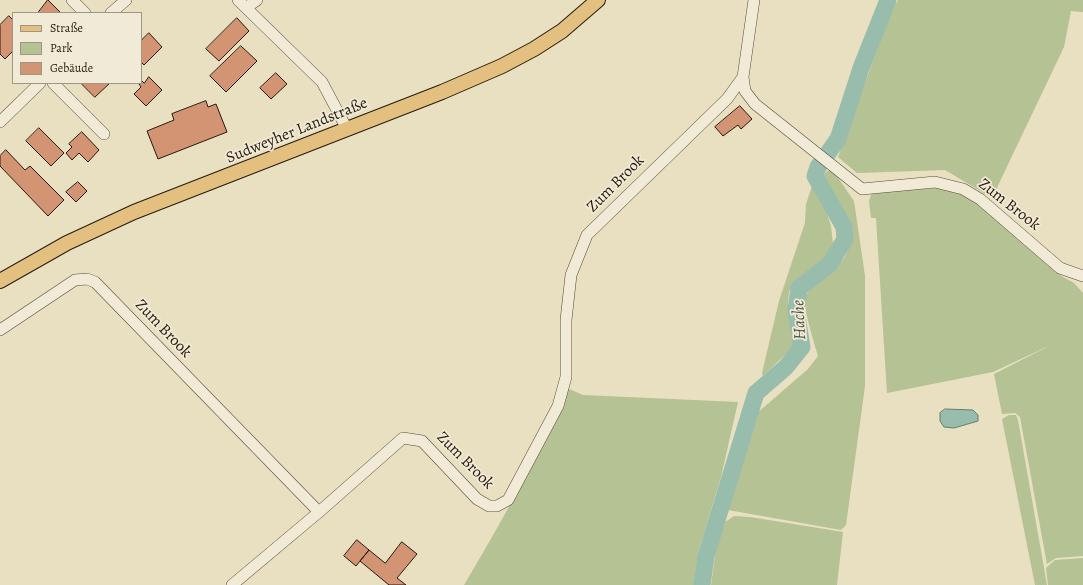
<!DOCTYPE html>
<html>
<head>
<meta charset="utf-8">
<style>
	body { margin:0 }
	#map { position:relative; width:1083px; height:585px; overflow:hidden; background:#e9dfc1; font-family:Alegreya,serif }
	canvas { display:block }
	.legend { position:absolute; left:12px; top:12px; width:130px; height:72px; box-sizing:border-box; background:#f1ead7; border:1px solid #9f9785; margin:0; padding:5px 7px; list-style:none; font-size:12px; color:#251a0a }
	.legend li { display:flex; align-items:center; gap:8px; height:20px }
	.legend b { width:20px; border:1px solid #9f9785 }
</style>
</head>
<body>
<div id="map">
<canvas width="1083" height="585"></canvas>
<ul class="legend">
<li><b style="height:5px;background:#e4c080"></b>Straße</li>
<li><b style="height:11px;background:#b4c294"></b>Park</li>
<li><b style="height:11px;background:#d39474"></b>Gebäude</li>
</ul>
</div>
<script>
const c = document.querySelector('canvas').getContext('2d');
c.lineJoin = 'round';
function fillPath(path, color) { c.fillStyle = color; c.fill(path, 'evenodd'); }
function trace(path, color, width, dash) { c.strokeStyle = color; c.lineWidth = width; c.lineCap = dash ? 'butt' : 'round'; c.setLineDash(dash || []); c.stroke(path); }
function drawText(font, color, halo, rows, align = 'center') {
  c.font = font + ' Alegreya,serif'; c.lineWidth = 3.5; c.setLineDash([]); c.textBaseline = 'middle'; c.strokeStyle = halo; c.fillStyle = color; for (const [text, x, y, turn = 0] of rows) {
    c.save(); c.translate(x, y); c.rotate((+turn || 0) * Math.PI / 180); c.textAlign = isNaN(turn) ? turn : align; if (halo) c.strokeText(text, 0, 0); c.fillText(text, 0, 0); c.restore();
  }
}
fillPath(new Path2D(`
	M898,0H1083V12L1071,11L1064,47L992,198L945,170L857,173L838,157L889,17Z
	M832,169L854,201L865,276V386L846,525L841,530L728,510L756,414L808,369L818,356C815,345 803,308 805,299C811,276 847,272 849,243C851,214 831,201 824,176L826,172Z
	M815,182L817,183L831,226L833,244L830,254L793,283L789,292L788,303L794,346L763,376L762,373L779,301L805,223L806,204L813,183Z
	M939,188L962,193L979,204L1044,262L1063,277L1074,283L1083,293V556L1056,558L1047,564L1020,417L1015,413L1002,414L994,374L1053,344L993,372L887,393L876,218H871L869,201L872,192Z
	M567,388L583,395L738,402L721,477L698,553L694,585H464C502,521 538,457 567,388Z
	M1009,415H1016L1018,420L1047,585H1035L1002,419Z
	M734,516L750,517L843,532L837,585H711L717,542L725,522Z
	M1083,558V585H1048L1046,568L1055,560Z`), '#b4c294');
const water = new Path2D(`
	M945,409L973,410L978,415V421L954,428L944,427L940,421V413Z`);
fillPath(water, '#98bdad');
trace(water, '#6a7c6c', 1);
trace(new Path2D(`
	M702,585L706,556L756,393L786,367L802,347L796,310L799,288L830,264L845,239L844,227L815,176L818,167L838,139L861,68L888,0`), '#98bdad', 17);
const building = new Path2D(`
	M48,0L61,13H38Z
	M9,16L13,20V51L5,59L0,54V25Z
	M237,18L249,31L219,61L206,49Z
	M149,33L162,47L144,65L141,62V41Z
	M241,46L257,61L226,92L210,76Z
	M276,73L287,84L271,99L260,88Z
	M149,77L162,90L146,106L134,94L141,87L139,84L142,81L144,83Z
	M81,83H110L95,97Z
	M206,101L208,107L216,104L227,132L158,159L147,131L174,120L172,114Z
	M740,106L752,119L741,129L738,125L723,136L715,127Z
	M39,128L64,153L51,166L26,141Z
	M82,132L99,150L88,162L79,153L72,160L66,153L72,147L69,144Z
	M6,150L25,170L30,166L64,200L48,216L0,166V156Z
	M78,182L87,191L76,202L66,192Z
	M357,540L369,550L356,566L344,556Z
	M402,542L417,554L397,578L406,585H389L360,561L369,550L385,563Z`);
fillPath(building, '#d39474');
trace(building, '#251a0a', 1);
const minor = new Path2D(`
	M72,0L85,13
	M238,0L322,82L347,129
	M754,0L743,77L745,91L755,104L862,189L935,182L963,189L980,199L1060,268L1083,276
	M247,7L257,0
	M111,13L126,0
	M53,83L104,134
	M0,122L40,83
	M0,330L75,280L87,279L95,282L319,512L403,438L422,441L477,499L489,506H497L508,500L558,406L566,377V320L571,275L587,235L727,99L743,77
	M232,585L319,512`);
const major = new Path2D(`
	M0,281L67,243L134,212L442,92L502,66L534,49L562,31L598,0`);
trace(minor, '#564b38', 12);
trace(major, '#251a0a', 16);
trace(minor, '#f1ead7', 11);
trace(major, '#e4c080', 14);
drawText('16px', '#251a0a', '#f1ead7', [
	["Sudweyher Landstraße",297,131,-22],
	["Zum Brook",616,184,-45],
	["Zum Brook",1009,205,38],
	["Zum Brook",163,329,46],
	["Zum Brook",465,461,45]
]);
drawText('italic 17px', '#4d5343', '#f1ead7', [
	["Hache",800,320,-93]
]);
</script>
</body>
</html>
